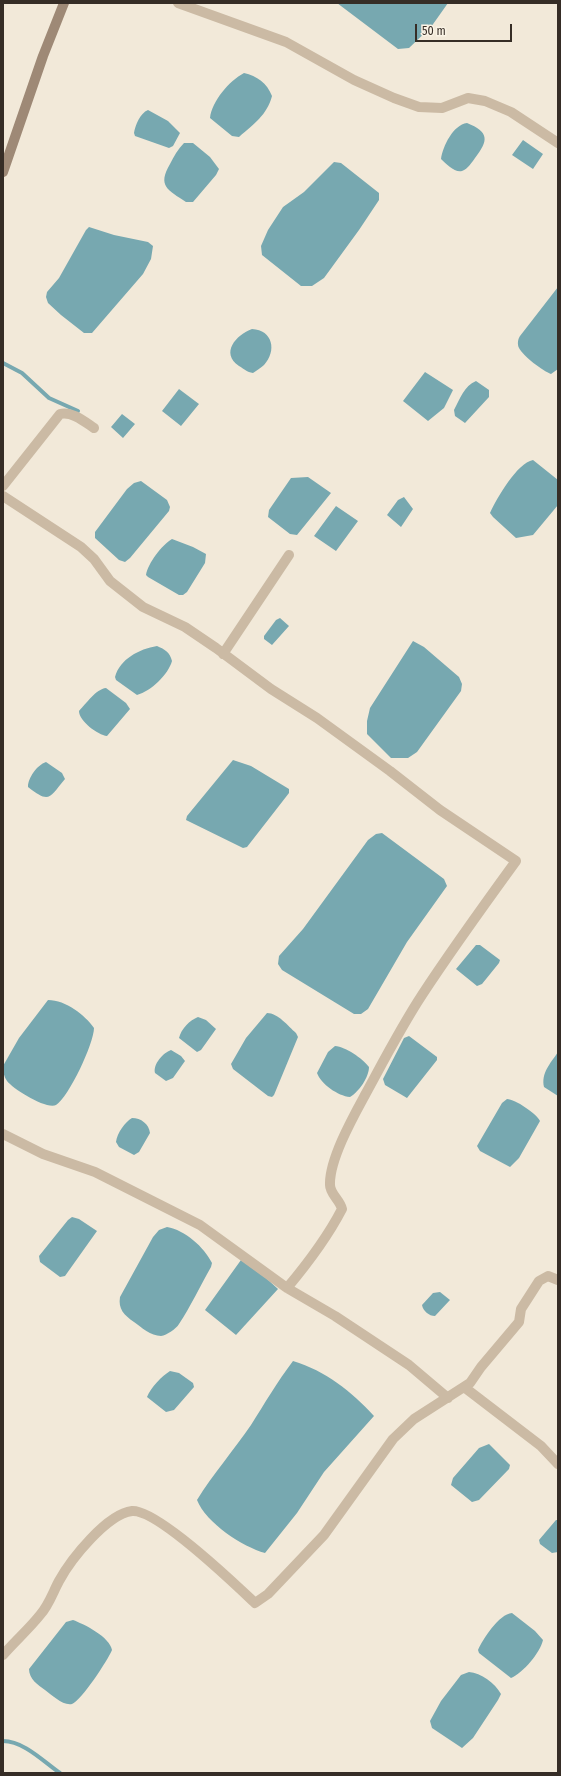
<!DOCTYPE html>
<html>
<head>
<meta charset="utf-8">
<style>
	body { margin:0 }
	#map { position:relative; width:561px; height:1776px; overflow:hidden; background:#f2e9d9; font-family:"Fira Sans Condensed",sans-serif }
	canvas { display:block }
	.frame { position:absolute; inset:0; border:4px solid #362d26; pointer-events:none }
	.scale { position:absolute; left:415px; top:24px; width:97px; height:18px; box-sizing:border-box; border:2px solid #362d26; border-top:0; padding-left:5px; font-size:12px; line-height:14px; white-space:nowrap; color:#362d26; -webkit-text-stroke:3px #faf3e5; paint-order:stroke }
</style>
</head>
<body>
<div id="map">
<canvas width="561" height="1776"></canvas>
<div class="frame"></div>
<div class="scale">50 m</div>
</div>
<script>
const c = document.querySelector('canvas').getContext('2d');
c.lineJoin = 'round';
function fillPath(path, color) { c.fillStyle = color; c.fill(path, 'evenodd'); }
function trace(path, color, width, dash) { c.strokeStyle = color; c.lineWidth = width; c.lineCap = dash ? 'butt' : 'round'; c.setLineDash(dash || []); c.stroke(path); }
fillPath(new Path2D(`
	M337,3H448L431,27L409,48L398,49Z
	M244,73C257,76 267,83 272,96C267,115 254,124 239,137L232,136L210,118C212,101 229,81 244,73Z
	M148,110L168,121L180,133L173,146L169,148L135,136L134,133C135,126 140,113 148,110Z
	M467,123C489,132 489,140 475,158C472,162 468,169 462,171C455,173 446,164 441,159C443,146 453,125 467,123Z
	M523,140L543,154L533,169L512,155Z
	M184,143H193L210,157L219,169L216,175L193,202H186C168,190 157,186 170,164C174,156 178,149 184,143Z
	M334,162L341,163L379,193V200L359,230L324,278L312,286H301L262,255L261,246L268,230L283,207L304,192Z
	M89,227L114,235L148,242L153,246L151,259L143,274L92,333H84L61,315L48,303L46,297L47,292L59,278L86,230Z
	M558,287V369L551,374C543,371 523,356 519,348C517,344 518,339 520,336Z
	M252,329C273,330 277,351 264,365C261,368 257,370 253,373C247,372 244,369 239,366C220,353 236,335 252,329Z
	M425,372L453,390L444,408L428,421L403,401Z
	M476,381L489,390V397L465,423L455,416L454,410C460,399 464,386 476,381Z
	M179,389L199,404L181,426L162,411Z
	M122,414L135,424L123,438L111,427Z
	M533,460L558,480V505L533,535L516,538L493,517L490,513C497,498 517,463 533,460Z
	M308,477L331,493L297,535L290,534L268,517L269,510L291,478Z
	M141,481L167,500L170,507L169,511L130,558L125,562L119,560L95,538V532L127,489L134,483Z
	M404,497L413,509L401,527L387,515L398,500Z
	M336,506L358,521L336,551L314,536Z
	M172,539L193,547L206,554L205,563L187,592L183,595H179L148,577L146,575C148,563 162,545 172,539Z
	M280,618L289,626L272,645L264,639V636L276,620Z
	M413,641L424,647L459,677L462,684L461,691L417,752L408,758H391L367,734V721L370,708Z
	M157,646C164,649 170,652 172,661C168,675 151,691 137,695L116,680L115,677C120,659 139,649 157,646Z
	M106,688L126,703L130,709L107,736C98,735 79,721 79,711C86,704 96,689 106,688Z
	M233,760L251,766L289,789V793L247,847L243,848L186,820L187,816Z
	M46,762L62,773L65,779C49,798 50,804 28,787C28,778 37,765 46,762Z
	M382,833L444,879L447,886L407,942L368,1009L361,1014H354L282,970L278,964L279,956L303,929L368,840L376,834Z
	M476,945H480L500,960L499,963L482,984L477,986L456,969Z
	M48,1000C66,1000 85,1015 94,1028C94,1043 69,1097 56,1105C47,1110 13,1089 7,1081C4,1077 3,1072 3,1066L19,1038Z
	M267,1013C278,1013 288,1026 296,1033L298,1037L274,1095L272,1097L268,1096L233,1069L231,1064L246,1038Z
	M198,1017L206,1020L216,1029L201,1050L197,1052L179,1038C181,1029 190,1020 198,1017Z
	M409,1036L437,1057V1060L407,1098L385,1085L383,1079L404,1038Z
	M335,1046C346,1047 362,1058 369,1067C369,1077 359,1092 350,1097C338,1096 321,1084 317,1073L328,1052Z
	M171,1050L181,1056L185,1061L173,1078L166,1081L155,1073C153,1064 163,1053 171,1050Z
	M558,1052V1096L544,1087C541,1073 550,1064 558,1052Z
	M507,1099C515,1099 537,1114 540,1121L519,1158L510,1167L480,1151L477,1146L502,1103Z
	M132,1118C141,1118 149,1124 150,1133L139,1152L134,1155L119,1147L116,1142C117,1133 125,1122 132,1118Z
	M72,1217L79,1219L97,1231L65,1276L60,1277L40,1262L39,1256L68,1220Z
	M167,1227C185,1230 204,1247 212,1263L211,1267C200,1286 191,1306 179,1324C176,1329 167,1335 161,1336C151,1336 141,1327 134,1322C124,1315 118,1309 120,1297L153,1237L159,1230Z
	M241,1260L266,1278L278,1289L236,1335L205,1310Z
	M440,1292L450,1300L435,1316C429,1316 423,1311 422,1305L433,1293Z
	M293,1361C326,1371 351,1391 374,1416L324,1472L297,1513L265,1553C243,1547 206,1523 197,1500C213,1474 234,1450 251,1425C265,1403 277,1382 293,1361Z
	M170,1371L179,1373L193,1383L194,1387L174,1410L166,1412L147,1397C151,1387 162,1376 170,1371Z
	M489,1444L510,1465L509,1469L479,1500L472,1502L451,1485L453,1478L479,1448Z
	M556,1520H558V1552L552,1553L540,1544L539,1540Z
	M512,1613L535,1631L543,1640C540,1653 523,1673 511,1678L479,1653L478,1650C483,1639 499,1614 512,1613Z
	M73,1620C84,1624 110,1637 112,1650C108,1660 81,1701 72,1704C63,1706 52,1695 45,1690C38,1685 29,1679 29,1669L66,1622Z
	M469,1672C481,1673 495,1683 501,1694L498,1700L473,1738L462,1748L432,1728L430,1721L441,1701L461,1675Z`), '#77a8b0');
trace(new Path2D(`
	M3,363L22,373L49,398L78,411
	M3,1741C24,1741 44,1762 60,1773`), '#77a8b0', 4);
trace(new Path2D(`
	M178,3L286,42L354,80L394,98L419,107L442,108L468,98L485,101L511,112L558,143
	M3,486L60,414C72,411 85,422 94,428
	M3,496L81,547L94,559L110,581L143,607L185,627L216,648L271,689L317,718L390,771L440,810L516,861C484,905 452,949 422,995C401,1027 383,1062 365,1095C353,1117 329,1160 330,1185C330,1194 340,1200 342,1209C327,1238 308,1263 287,1288
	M223,654L289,555
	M3,1134L43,1154L95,1172L200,1225L287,1288L335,1316L409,1365L448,1398
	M464,1387L541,1446L558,1464
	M3,1655C15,1641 29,1629 40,1615C49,1605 53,1592 59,1581C71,1559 107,1514 132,1511C157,1509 236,1585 255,1603L268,1594L324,1535L393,1439L414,1419L470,1383L481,1367L519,1322L521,1309L539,1281L548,1276L558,1280`), '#cbbaa4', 10);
trace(new Path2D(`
	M3,172L43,56L64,3`), '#9e8976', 10);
</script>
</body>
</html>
